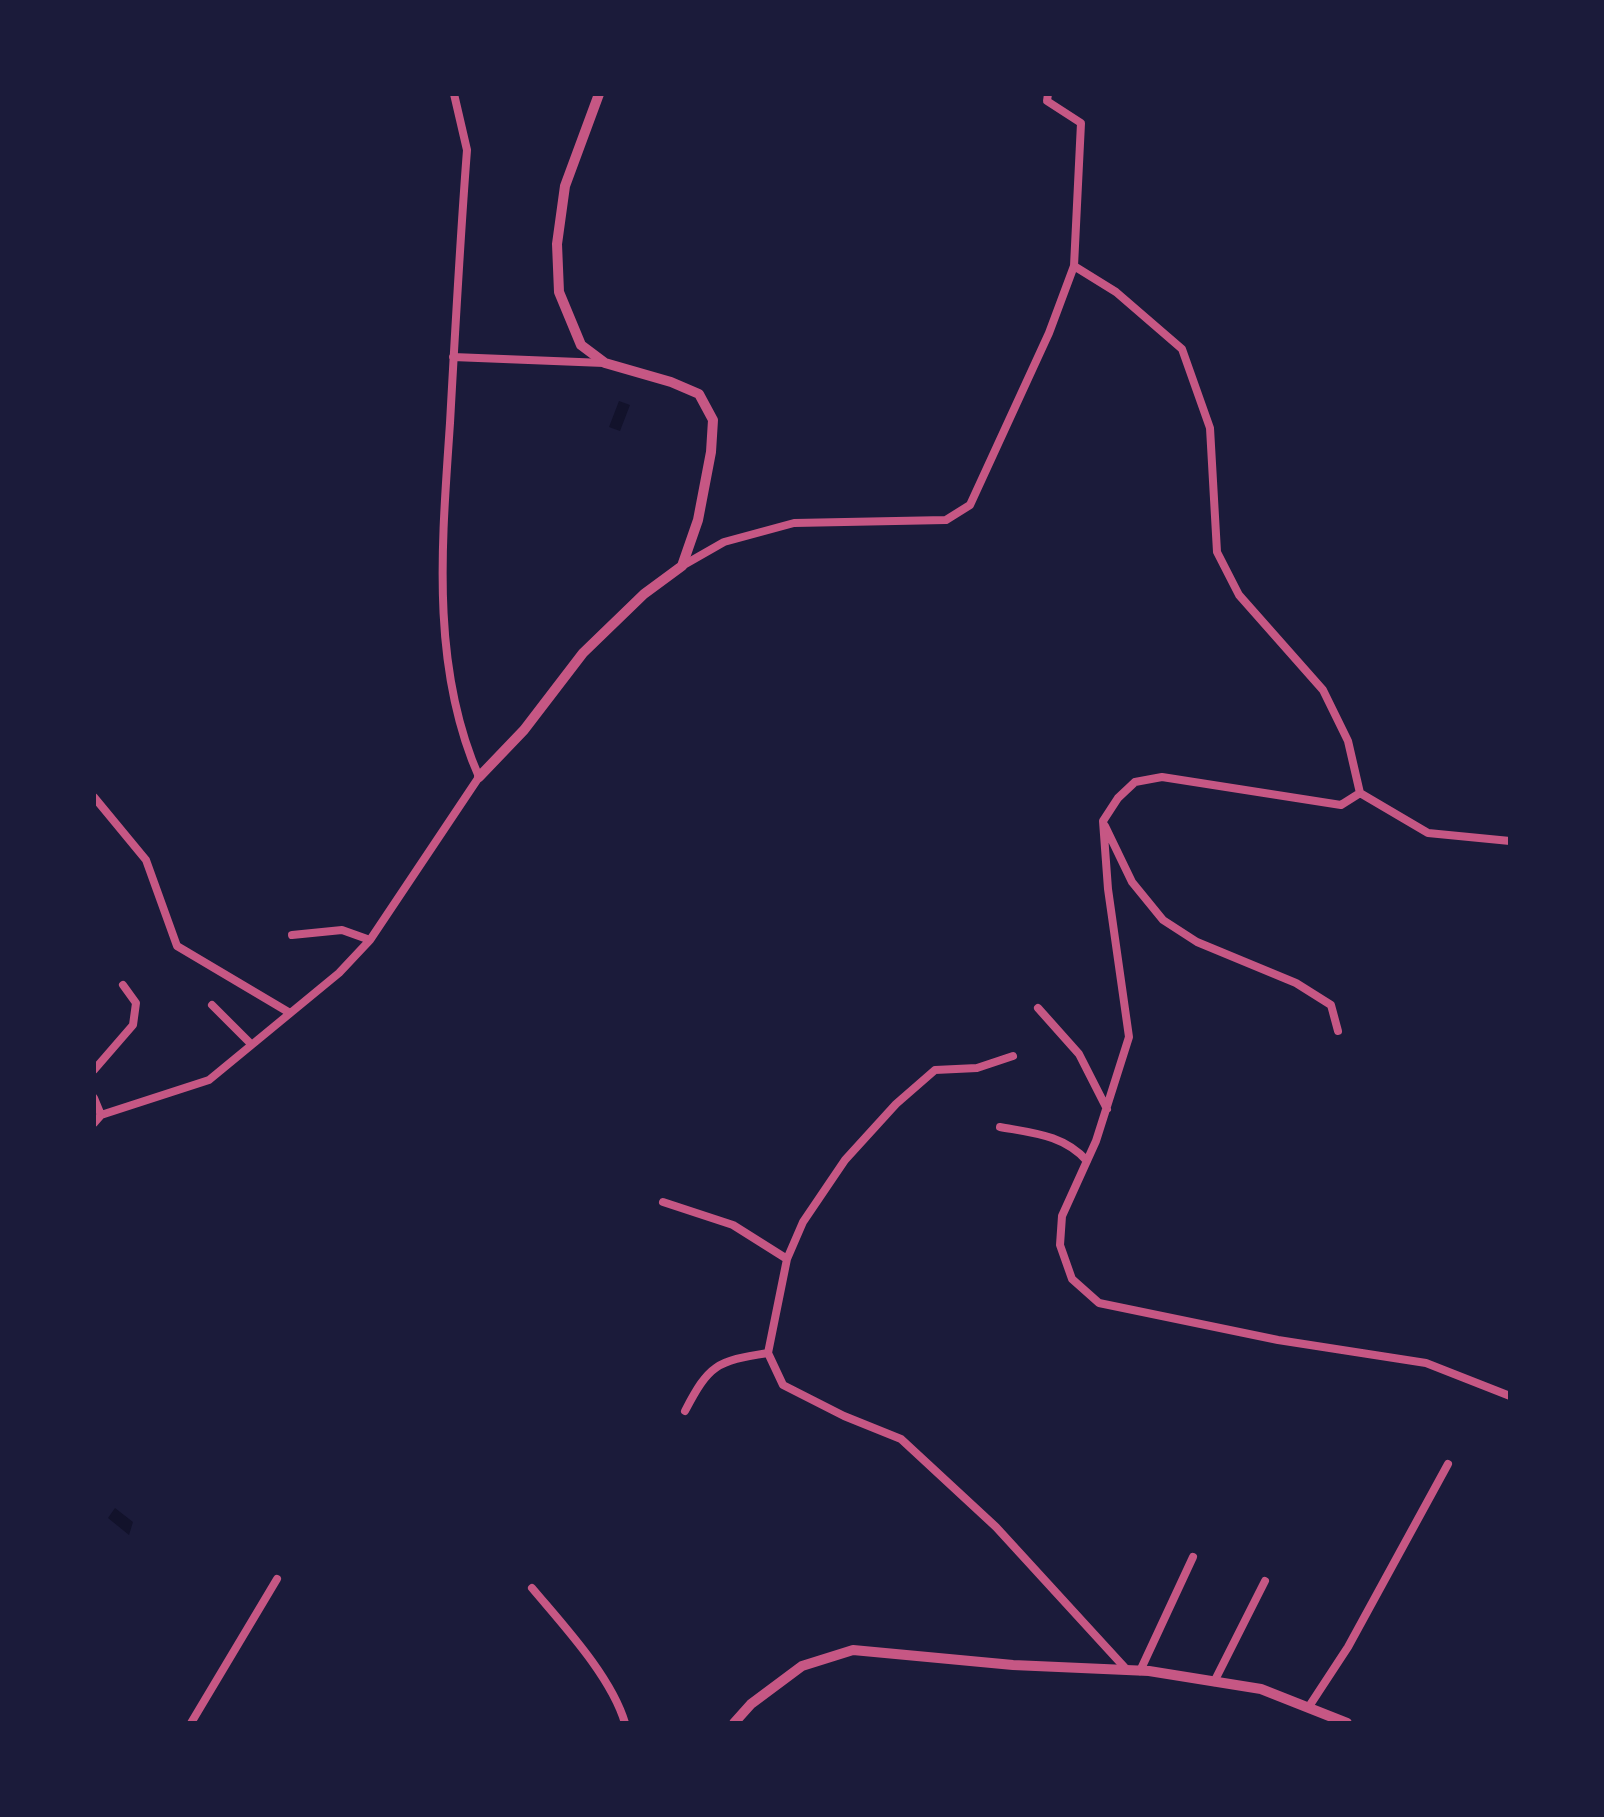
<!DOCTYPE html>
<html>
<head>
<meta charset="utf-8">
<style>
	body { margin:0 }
	#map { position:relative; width:1604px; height:1817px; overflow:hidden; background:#1b1b3a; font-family:Roboto,sans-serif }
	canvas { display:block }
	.frame { position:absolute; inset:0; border:96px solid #1b1b3a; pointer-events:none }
</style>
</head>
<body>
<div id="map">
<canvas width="1604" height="1817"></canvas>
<div class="frame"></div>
</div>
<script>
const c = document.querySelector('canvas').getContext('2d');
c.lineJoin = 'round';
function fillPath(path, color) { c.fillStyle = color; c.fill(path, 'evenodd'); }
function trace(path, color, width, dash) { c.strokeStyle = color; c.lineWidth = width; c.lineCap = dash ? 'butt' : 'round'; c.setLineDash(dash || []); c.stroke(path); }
fillPath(new Path2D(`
	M619,401L630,405L620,431L609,427Z
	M115,1508L133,1522L129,1535L108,1518Z`), '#12122b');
trace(new Path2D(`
	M1074,266L1116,292L1182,349L1210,428L1217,552L1239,595L1323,690L1348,741L1360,793L1341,805L1162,777L1135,782L1118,798L1103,821L1108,889L1129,1037L1096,1141L1062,1216L1060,1245L1072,1279L1099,1303L1278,1340L1426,1363L1510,1396
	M453,357L604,363
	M682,566L724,542L794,523L946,520L970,505L1049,333L1074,266L1081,123L1047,101L1048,94
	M1360,793L1428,833L1510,841
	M94,797L146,860L177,946L290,1013
	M1105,826L1132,882L1163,920L1197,942L1296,983L1331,1005L1338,1031
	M292,935L342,930L370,940
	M212,1005L251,1044
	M1038,1008L1079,1054L1107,1109
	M1013,1056L977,1068L935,1070L896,1104L845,1160L803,1222L787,1259L768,1353L783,1385L844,1416L901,1439L996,1527L1127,1670
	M94,1070L133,1025L136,1003L123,985
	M94,1098L101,1115
	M94,1123L101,1115L209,1080L339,973L370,940L479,777C430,666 442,542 450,423C455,332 460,241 467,150L454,94
	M1000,1127C1033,1133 1064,1135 1087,1161
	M663,1202L733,1225L787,1259
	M685,1411C709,1365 716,1361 768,1353
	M532,1588C563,1625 611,1676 625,1723
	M1140,1671L1193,1557
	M1214,1682L1265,1581
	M1308,1708L1348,1647L1448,1464
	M191,1723L277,1579`), '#c65784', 8);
trace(new Path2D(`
	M479,777L524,730L583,653L644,594L682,566L698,520L711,452L713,420L699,394L671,382L605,363L581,345L559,292L557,244L565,186L599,94
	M734,1723L751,1704L802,1666L853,1650L1013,1665L1149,1671L1261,1689L1347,1723`), '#c65784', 10);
</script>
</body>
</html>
